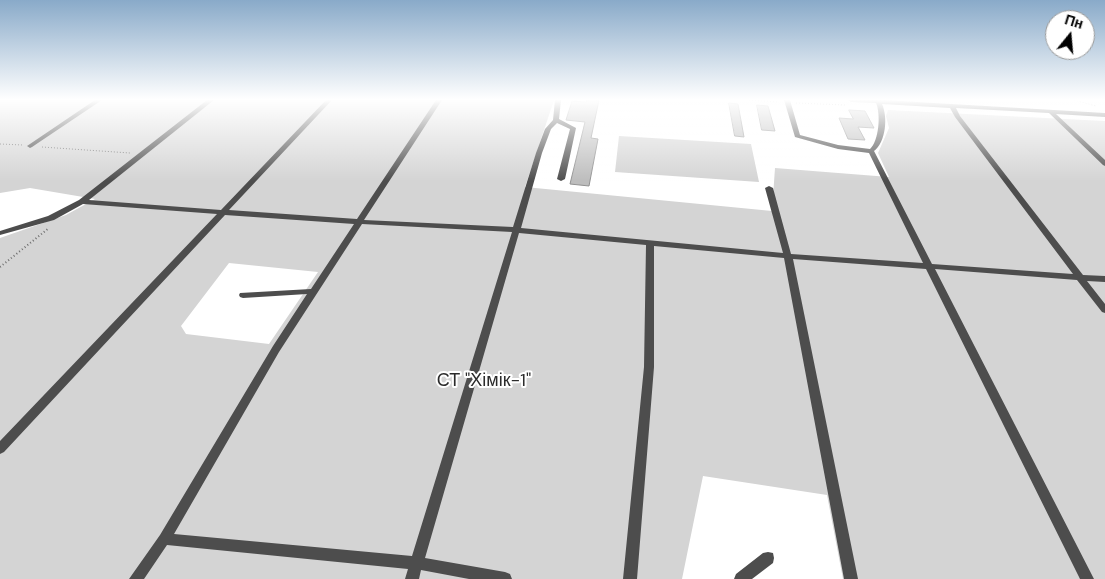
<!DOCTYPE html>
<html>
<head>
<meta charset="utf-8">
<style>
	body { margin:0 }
	#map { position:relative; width:1105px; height:579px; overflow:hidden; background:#fff; font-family:"DM Sans",sans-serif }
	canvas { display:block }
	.north { position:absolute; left:1045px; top:10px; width:50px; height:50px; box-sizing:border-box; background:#fff; border:1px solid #999; border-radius:50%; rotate:17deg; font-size:14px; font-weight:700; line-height:20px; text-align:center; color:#000 }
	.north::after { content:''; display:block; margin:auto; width:18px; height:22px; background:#000; clip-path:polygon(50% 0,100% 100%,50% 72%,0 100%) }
</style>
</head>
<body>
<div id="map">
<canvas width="1105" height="579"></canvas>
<div class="north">Пн</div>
</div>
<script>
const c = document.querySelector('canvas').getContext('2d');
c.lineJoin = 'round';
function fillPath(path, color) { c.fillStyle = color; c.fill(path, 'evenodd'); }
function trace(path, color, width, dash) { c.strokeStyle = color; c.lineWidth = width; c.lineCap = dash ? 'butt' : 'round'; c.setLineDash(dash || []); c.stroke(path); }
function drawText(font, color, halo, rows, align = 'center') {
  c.font = font + ' "DM Sans",sans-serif'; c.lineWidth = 4; c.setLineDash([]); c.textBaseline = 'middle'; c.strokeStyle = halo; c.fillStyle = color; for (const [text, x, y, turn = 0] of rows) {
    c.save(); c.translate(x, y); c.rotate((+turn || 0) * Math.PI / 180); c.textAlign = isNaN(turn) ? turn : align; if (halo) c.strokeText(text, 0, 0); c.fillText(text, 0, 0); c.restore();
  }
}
fillPath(new Path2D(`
	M0,100H554L525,187L772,211L775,168L889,177L878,153L889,128L886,116L888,110L1105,121V579H843L827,495L703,476L682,579H0V238L66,215L95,199L30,188L0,193ZM229,263L318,272L269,344L186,334L181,326Z
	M619,136L751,144L759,182L615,172Z`), '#d4d4d4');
const building = new Path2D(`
	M587,100H599L591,138L598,139L589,186L570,184L585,122L566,120L572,101L586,102Z
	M729,103L738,104L744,137L735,136Z
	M757,105L768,106L775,131L762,130Z
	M849,110L865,111L874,128L858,127L865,140L848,139L839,118L853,119Z`);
fillPath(building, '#bdbdbd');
trace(building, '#919191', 1);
trace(new Path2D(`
	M749,100L779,102
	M1074,100L1096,106
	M796,103L846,105
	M0,144L23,145
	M42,147L130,153`), '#6f6f6f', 1, [1, 2]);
trace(new Path2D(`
	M0,267L49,228`), '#6f6f6f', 2, [1, 2.5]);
fillPath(new Path2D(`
	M95,100H102L32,147L30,148L27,146Z
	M207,100H214L89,200L221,210L326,100H332L229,210L357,219L436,100H442L364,220L513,227L536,153L545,129L553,120L555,100H561L559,119L576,128L565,179L561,181L557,179L570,129L557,123L551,129L542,153L521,228L783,253L765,188L769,186L773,188L791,254L923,263L869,153L838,149L795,137L784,100H790L800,135L838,145L870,149C879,141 881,114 876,103L851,102L848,100H883L1105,113V117L1056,114L1105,160V166L1103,165L1049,113L956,108L960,116L1083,275L1105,276V282L1087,281L1105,304V313L1102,312L1077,280L935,269L1094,579H1080L926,269L793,259L858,579H844L784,258L654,246V367L637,579H623L644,367L646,245L519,233L425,558L505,572L510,574L512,579H469L421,570L419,579H405L408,569L167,545L144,579H129L160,535L273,346L307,294L243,298L240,297L239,295L240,293L311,289L354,224L225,215L4,452L0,454V441L217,214L83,204L54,220L0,235V231L48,216L79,200ZM882,104L950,108L955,117L1073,274L932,264L874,151C886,142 888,117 882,104ZM362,224L512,232L412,556L174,534L279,352Z
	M768,552L773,553L774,558L773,563L752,579H734L736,574L763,553Z`), '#4d4d4d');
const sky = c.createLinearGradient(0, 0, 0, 181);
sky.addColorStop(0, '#89aac9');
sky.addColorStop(0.55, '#fff');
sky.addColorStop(1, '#ffffff00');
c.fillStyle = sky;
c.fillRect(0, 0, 1105, 181);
drawText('18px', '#2b2b2b', '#fff', [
	["СТ \"Хімік-1\"",484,381]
]);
</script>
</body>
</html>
